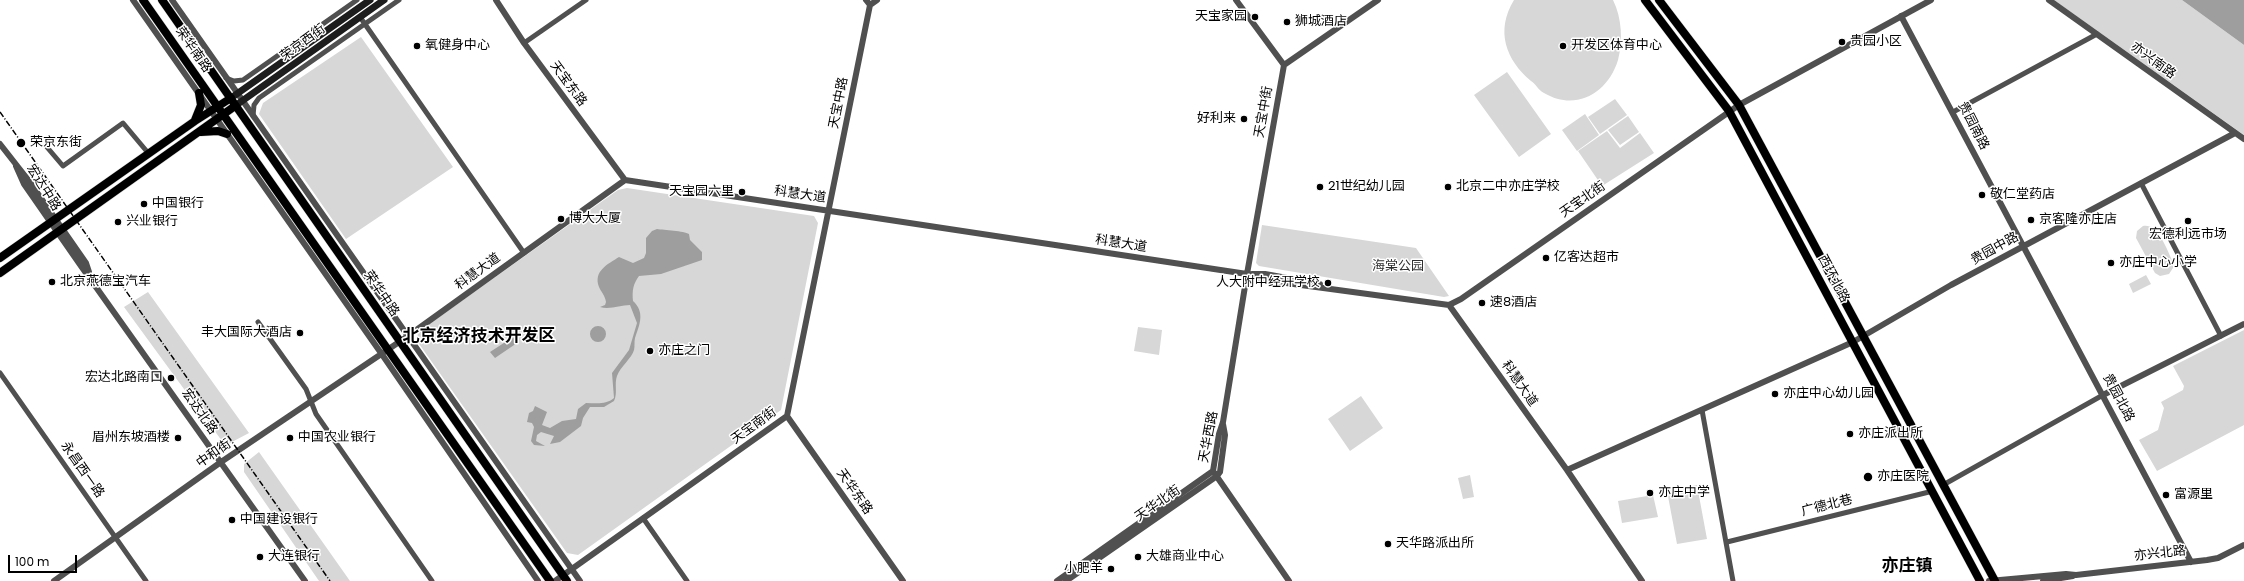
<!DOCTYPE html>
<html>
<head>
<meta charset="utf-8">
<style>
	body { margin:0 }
	#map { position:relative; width:2244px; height:581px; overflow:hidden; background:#fff; font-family:Poppins,sans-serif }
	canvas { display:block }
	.scale { position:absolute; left:8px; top:555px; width:69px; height:18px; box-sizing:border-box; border:2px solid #000; border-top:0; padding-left:5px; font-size:12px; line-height:14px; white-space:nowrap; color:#000; -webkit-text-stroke:3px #fff; paint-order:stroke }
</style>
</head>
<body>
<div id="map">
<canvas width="2244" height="581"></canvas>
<div class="scale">100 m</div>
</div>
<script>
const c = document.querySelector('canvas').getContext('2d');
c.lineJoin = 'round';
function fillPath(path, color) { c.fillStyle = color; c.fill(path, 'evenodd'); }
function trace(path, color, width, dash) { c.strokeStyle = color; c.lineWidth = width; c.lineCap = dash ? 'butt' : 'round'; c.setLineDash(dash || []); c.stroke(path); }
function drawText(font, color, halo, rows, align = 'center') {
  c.font = font + ' Poppins,"Noto Sans SC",sans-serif'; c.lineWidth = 3; c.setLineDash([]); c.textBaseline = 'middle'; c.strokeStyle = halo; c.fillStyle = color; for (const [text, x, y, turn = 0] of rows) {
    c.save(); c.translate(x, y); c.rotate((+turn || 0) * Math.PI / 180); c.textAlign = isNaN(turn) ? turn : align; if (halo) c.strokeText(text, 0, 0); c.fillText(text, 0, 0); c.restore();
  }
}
fillPath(new Path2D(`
	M1514,0H1613C1622,18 1623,41 1618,60C1608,93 1576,112 1544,93C1538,90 1536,84 1531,81C1506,60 1495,31 1514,0Z
	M2054,0H2182L2244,45V135Z
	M361,37L453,167L346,239L259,114L263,103Z
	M1507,72L1551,134L1519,157L1474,95Z
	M1615,99L1627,115L1600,134L1588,117Z
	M1585,114L1599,135L1577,151L1562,130Z
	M1628,116L1639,132L1620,145L1608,130Z
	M1607,131L1620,148L1640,133L1654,153L1602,186L1578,151Z
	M627,188L814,216L818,223L781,410L578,555L567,553L417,341L418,332L618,190Z
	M1262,225L1416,248L1449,296L1444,297L1259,266L1256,263Z
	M2143,226C2158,223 2167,250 2173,262V268L2169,274L2160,276L2155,273L2136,238L2137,231Z
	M2146,275L2151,284L2133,293L2129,284Z
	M148,292L249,433L230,443L222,441L124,307Z
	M1138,327L1162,330L1159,355L1134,351Z
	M2244,330V425L2157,471L2139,440L2158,430L2164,408L2161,402L2183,390L2184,386L2173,366Z
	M1361,396L1383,428L1350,451L1328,419Z
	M259,452L350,581H319L244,472V464Z
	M1470,475L1474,497L1463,499L1458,478Z
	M1697,485L1707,539L1677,544L1667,491Z
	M1653,495L1658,517L1622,523L1618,501Z`), '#d7d7d7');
fillPath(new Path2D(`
	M2182,0H2244V45Z
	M657,229C664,230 684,231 689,234L690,240L702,252V260L661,274L639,276C633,284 632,291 633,301C645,312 640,324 635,338C634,342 635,346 634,350C632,358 620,367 617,376C614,384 618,393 614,401L604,407H590L583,418L581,426L560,442L550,444L554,436L541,432L537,435L536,441L545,446L534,445L531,441L534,427L532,423L527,422L529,413L533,411L535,406L547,412L542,425L550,428L562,421L576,419L578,409L586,403C596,403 606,405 614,398L612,373L629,350L637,323L630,305C620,305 610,310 600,307L605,305L606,302C605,295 601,292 599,287C593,271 608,264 619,257L633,263L644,258L646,253V238L652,231Z
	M590 334a8 8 0 1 1 16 0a8 8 0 1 1-16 0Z
	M513,337L517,343L495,358L490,352Z`), '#9e9e9e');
const primary = new Path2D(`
	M143,0L550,581
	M162,0L567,581
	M1645,0L1729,111L1980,581
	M1659,0L1739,105L1995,581
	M195,120L201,105L199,93
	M201,132L218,131L227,134
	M0,258L195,121L231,98
	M0,273L235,106`);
trace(primary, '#dbdbdb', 9);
trace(new Path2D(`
	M360,17L524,253
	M524,43L586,0
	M226,78L234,81L243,80L357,0
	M1953,112L2097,34
	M253,116L254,105L259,98L399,0
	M46,146L63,166L123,123L149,154
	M2141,183L2221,336
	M258,322L306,389L316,414L432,581
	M0,373L146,581
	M1702,410L1733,581
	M1943,485L2103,395
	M643,518L687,581
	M1727,542L1933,491`), '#505050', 5);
trace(new Path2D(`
	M133,0L381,353L538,581
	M172,0L580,581
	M496,0L524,43L625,180
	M1236,0L1284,65
	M2049,0L2244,139
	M870,5L877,0
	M1901,16L2191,562
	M0,144L29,181L86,263L89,272
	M16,166L24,184L81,266L305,581
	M1252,274H1265L1320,284
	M1449,305L1461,299L1739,105L1931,0
	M2103,395L2244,324
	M787,416L903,581
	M1567,470L1853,342L1951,285L2235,133
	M54,581L221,462L408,336L625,180L1247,274L1264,280L1449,305L1567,470L1642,581
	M555,581L787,416L870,5L866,0
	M1057,581L1213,471
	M1066,581L1217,476L1220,472L1225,435L1223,424
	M1289,581L1213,471L1219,434L1223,422L1247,274L1284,65L1378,0
	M1989,581L2066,574L2076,575L2207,560L2218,558L2244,545
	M2043,581L2073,576`), '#505050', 6);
trace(new Path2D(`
	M231,98L370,0
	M235,106L384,0`), '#1d1d1d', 7);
trace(primary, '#000', 8);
trace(new Path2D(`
	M0,112L330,581`), '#000', 1.5, [6, 2, 1, 2]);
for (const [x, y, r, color] of [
	[1255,17,4,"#000"],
	[1287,22,4,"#000"],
	[1842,42,4,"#000"],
	[417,46,4,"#000"],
	[1563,46,4,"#000"],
	[1244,119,4,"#000"],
	[21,143,5,"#000"],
	[1320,187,4,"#000"],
	[1448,187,4,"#000"],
	[742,192,4,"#000"],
	[1982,195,4,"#000"],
	[144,204,4,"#000"],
	[561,219,4,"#000"],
	[2031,220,4,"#000"],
	[2188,221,4,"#000"],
	[118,222,4,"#000"],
	[1546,258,4,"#000"],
	[2111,263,4,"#000"],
	[52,282,4,"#000"],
	[1328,283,4,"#000"],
	[1482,303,4,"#000"],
	[300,333,4,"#000"],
	[650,351,4,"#000"],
	[171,378,4,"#000"],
	[1775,394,4,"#000"],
	[1850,434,4,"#000"],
	[178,438,4,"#000"],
	[290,438,4,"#000"],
	[1868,477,5,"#000"],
	[1650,493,4,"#000"],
	[2166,495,4,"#000"],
	[232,520,4,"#000"],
	[1388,544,4,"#000"],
	[260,557,4,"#000"],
	[1138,557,4,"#000"],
	[1111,569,4,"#000"]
]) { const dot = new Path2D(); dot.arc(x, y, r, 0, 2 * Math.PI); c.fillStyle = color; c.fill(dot); trace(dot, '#fff', 1.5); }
drawText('13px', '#000', '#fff', [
	["天宝家园",1247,17,"right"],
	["狮城酒店",1295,22],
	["贵园小区",1850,42],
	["氧健身中心",425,46],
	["开发区体育中心",1571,46],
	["好利来",1236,119,"right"],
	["荣京东街",30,143],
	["21世纪幼儿园",1328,187],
	["北京二中亦庄学校",1456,187],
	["天宝园六里",734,192,"right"],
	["敬仁堂药店",1990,195],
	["中国银行",152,204],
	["博大大厦",569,219],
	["京客隆亦庄店",2039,220],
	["兴业银行",126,222],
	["宏德利远市场",2188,235,"center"],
	["亿客达超市",1554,258],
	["亦庄中心小学",2119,263],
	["北京燕德宝汽车",60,282],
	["人大附中经开学校",1320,283,"right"],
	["速8酒店",1490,303],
	["丰大国际大酒店",292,333,"right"],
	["亦庄之门",658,351],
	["宏达北路南口",163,378,"right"],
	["亦庄中心幼儿园",1783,394],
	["亦庄派出所",1858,434],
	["眉州东坡酒楼",170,438,"right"],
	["中国农业银行",298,438],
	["亦庄医院",1877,477],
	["亦庄中学",1658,493],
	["富源里",2174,495],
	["中国建设银行",240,520],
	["天华路派出所",1396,544],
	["大连银行",268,557],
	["大雄商业中心",1146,557],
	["小肥羊",1103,569,"right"]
], 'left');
drawText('13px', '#000', '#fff', [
	["荣京西街",303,43,-36],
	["荣华南路",193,50,55],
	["亦兴南路",2153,61,36],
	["天宝东路",568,84,54],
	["天宝中路",839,103,-79],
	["天宝中街",1264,112,-80],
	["贵园南路",1973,126,63],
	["宏达中路",43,188,58],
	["科慧大道",800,195,8],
	["天宝北街",1583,200,-35],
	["科慧大道",1121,244,9],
	["贵园中路",1995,249,-29],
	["科慧大道",478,272,-36],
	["西环北路",1833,279,62],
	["荣华中路",381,294,56],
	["科慧大道",1519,384,55],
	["贵园北路",2118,398,62],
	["宏达北路",199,412,55],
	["天宝南街",754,426,-36],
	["天华西路",1209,437,-79],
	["中和街",214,454,-35],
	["永昌西一路",82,470,55],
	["天华东路",854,492,55],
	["天华北街",1158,504,-35],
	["广德北巷",1827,506,-14],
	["亦兴北路",2160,554,-6]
]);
drawText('13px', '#2e2e2e', '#fff', [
	["海棠公园",1398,267]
]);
drawText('bold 17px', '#000', '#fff', [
	["北京经济技术开发区",479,337],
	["亦庄镇",1907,567]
]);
</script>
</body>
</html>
